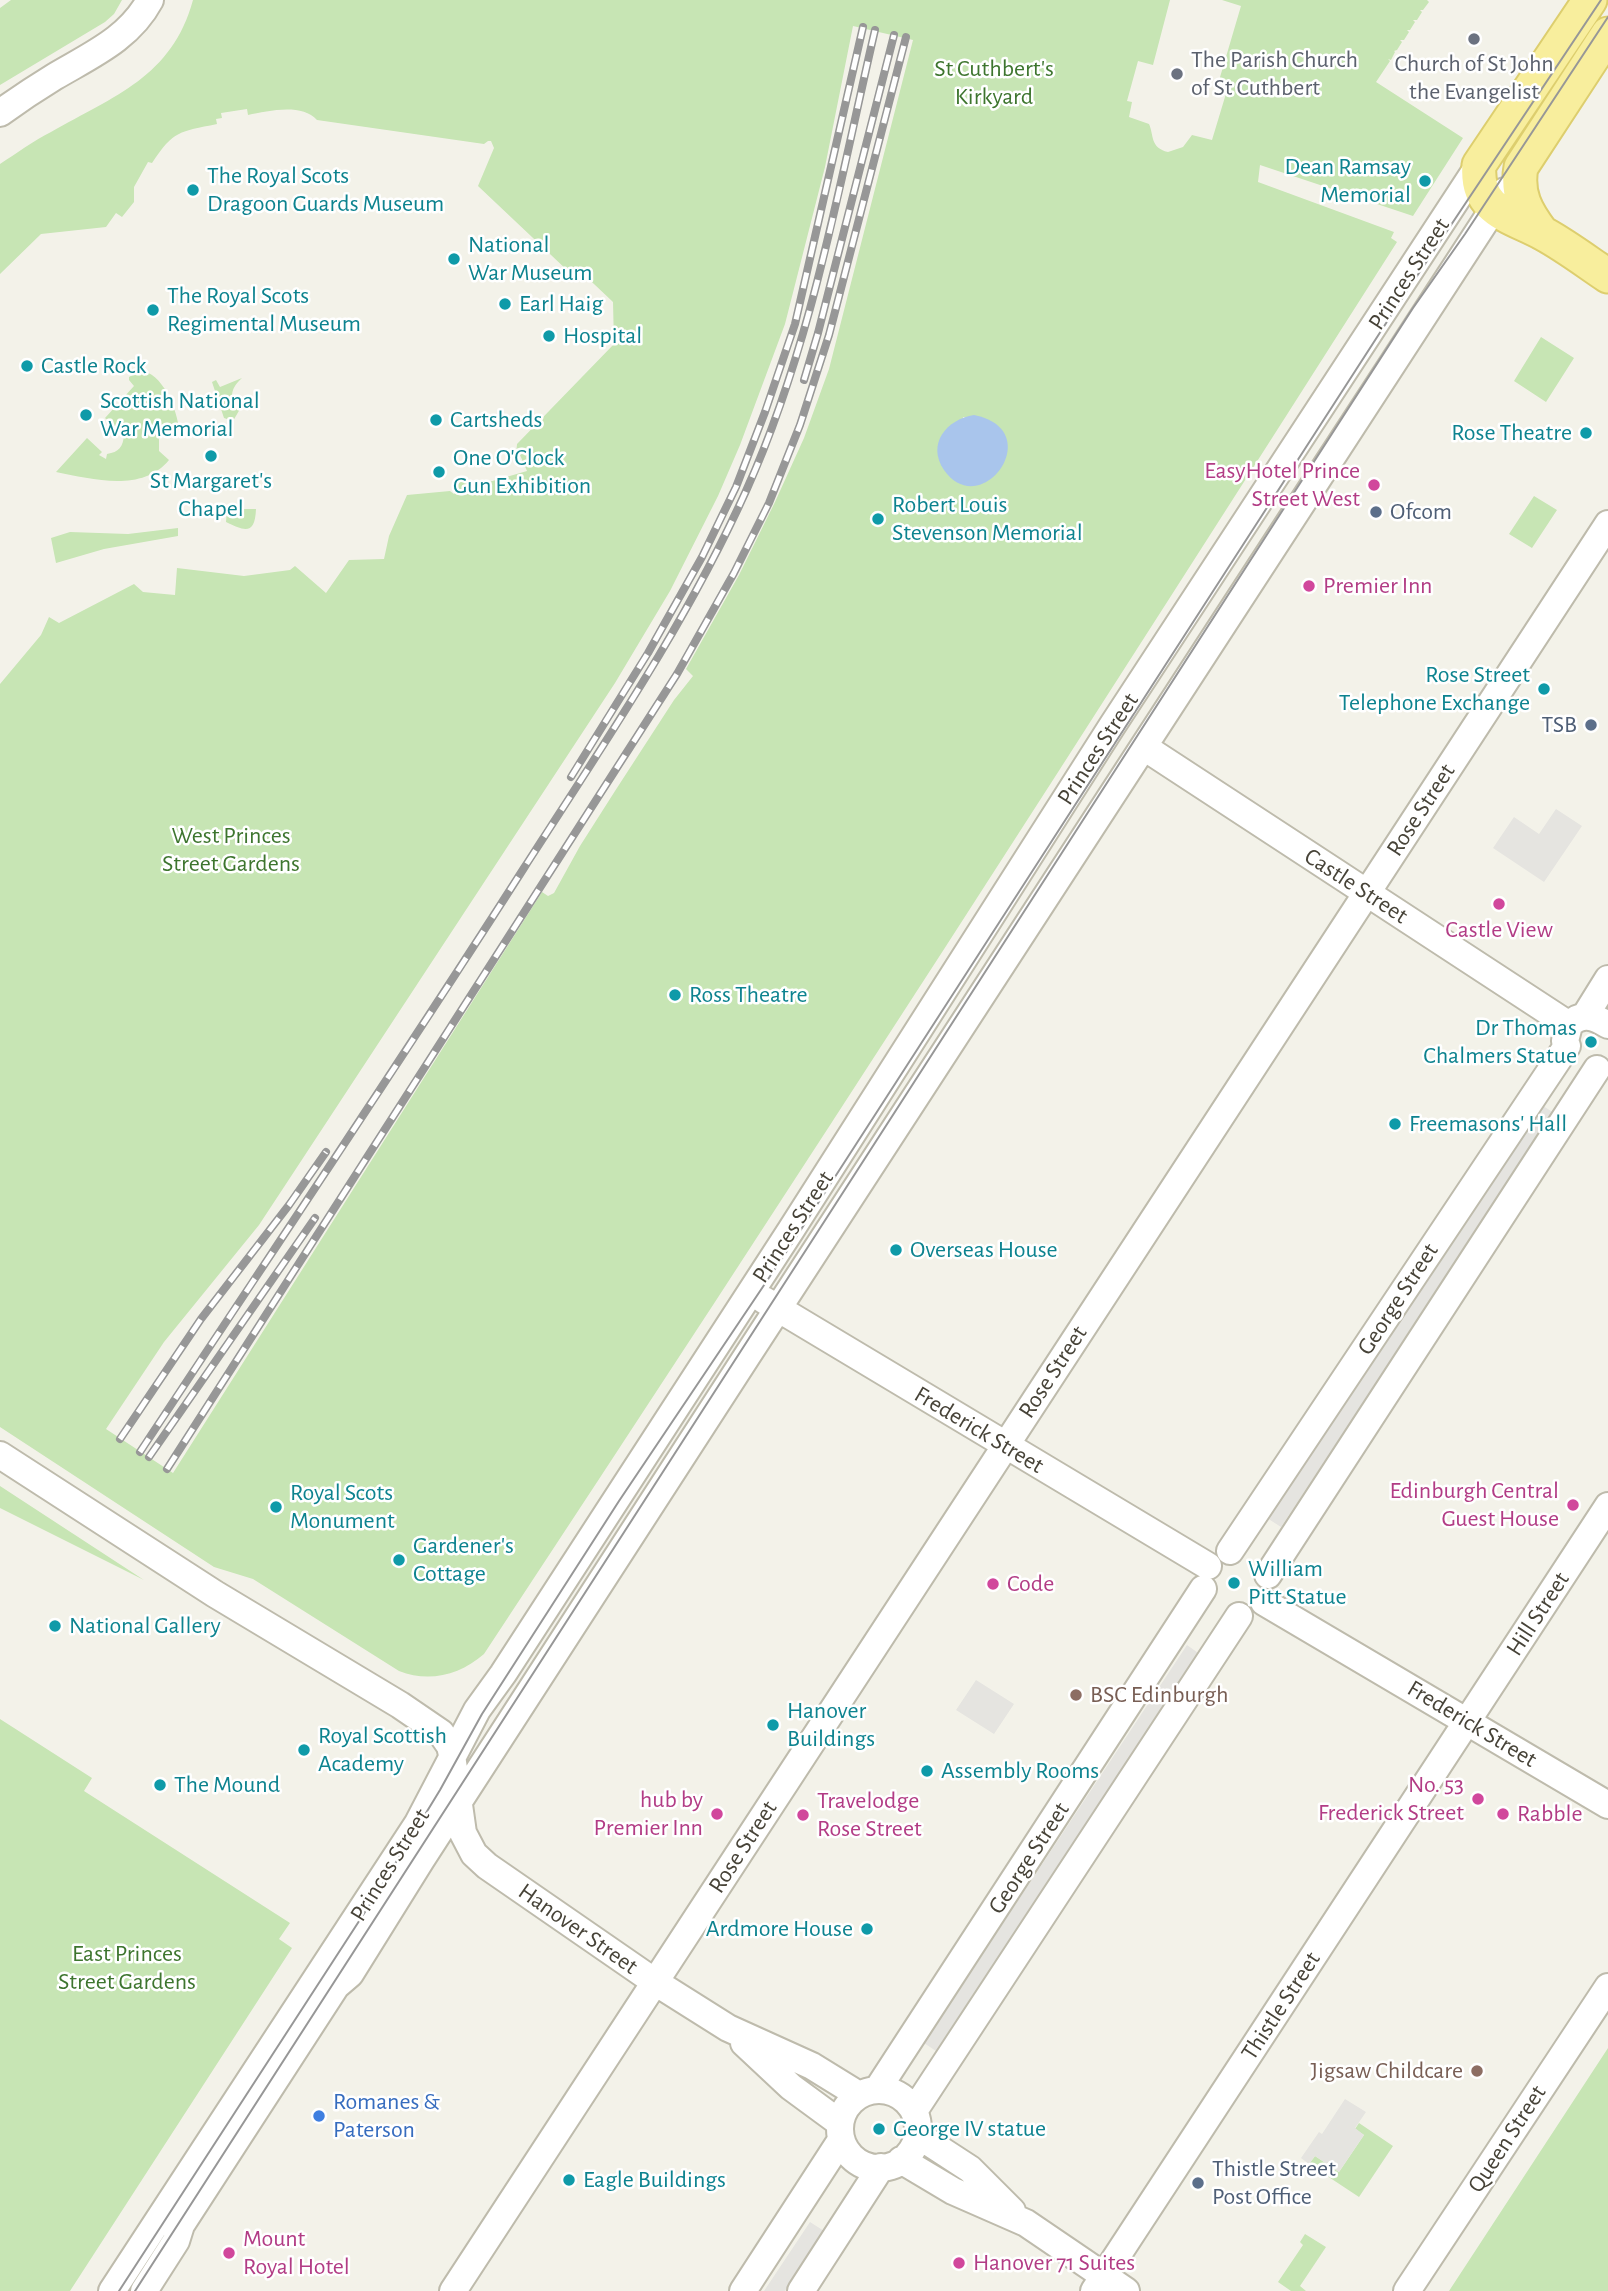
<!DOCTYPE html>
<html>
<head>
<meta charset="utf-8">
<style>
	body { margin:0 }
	canvas { display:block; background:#f3f2e9 }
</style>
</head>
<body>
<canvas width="1608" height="2291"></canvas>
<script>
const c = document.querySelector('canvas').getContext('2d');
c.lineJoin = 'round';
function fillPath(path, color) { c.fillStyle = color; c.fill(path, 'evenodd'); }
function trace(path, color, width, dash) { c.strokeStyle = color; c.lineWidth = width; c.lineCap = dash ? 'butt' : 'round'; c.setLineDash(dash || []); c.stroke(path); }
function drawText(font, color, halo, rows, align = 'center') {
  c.font = font + ' "Alegreya Sans",sans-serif'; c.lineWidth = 5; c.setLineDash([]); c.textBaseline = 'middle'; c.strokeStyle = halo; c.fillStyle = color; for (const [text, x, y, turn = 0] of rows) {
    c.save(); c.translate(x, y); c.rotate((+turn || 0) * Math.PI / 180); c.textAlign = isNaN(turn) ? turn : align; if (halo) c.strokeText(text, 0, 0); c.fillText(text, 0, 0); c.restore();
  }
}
fillPath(new Path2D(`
	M11,0H122L114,14L105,22L0,85V8Z
	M193,0H1170L1153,65L1138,61L1127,101L1132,102L1129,117L1149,124C1154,135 1150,148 1168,152L1183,147L1192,135L1212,140L1228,87L1218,84L1241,6L1222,0H1427L1429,2L1423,10H1420L1422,12L1417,20H1413L1415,22L1410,30H1407L1409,32L1404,40H1400L1402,42L1397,50L1394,51L1395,52L1391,60L1388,59L1390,61L1376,82L1463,138L1413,216L1260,165L1258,182L1394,232L1391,238L1397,242C1096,715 793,1186 484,1654C460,1675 429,1683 399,1671L253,1579L214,1567L0,1427V684L41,635L49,617L59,623L134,584L143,592L175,595L177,568L244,576L290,570L295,566L326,593L349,560L384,559L389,536L407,495L450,491L454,494L456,491L454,488V480L482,484L527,471L520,455H516L517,444L614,344L613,302L575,266L569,272L478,186L494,148L491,141H488L484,144L317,120C302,103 268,111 248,115L247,109L221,113L222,118L216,119L217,124C179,132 174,130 152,163L148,162L134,187V202L122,217L116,213L106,227L41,234L0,274V164C17,153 33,141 51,132C114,96 172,77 193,0ZM853,26L913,40L829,369L804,438L775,502L739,575L686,669L693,676L674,700L615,791L580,846L554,893L548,896L542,892L173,1473L106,1429L164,1342L259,1225L284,1187L615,683L670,591L718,496L740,445L785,324L825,167ZM963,417C986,422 998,419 1007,443L977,485H965L955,480Z
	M1541,337L1574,358L1546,402L1514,381Z
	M140,371C162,371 178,411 179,430H167L159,439V451L169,460C142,493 92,479 56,472L87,438L102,452L99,455L106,459L107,454C119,452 123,447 124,435L105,418L134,386L129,380V377Z
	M242,378C232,387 227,398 240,409L233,421L224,418L212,382L216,380L220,387Z
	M1534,496L1557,510L1532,548L1509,534Z
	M227,509H256C255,534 246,532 226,522Z
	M178,528V536L104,549L56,563L51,538L70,532L128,534Z
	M0,1486L144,1580L0,1508Z
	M0,1719L92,1778L84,1791L290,1923L279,1939L292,1948L70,2291H0Z
	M1608,2048V2291H1449Z
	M1359,2123L1393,2146L1359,2197L1309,2164L1315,2156L1339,2172L1364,2135L1355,2129Z
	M1305,2234L1326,2247L1300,2286L1306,2291H1291L1278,2282L1303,2245L1300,2242Z`), '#c7e5b4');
fillPath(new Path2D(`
	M1556,809L1582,826L1544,882L1493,848L1514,817L1539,834Z
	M1540,1104L1554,1113L1281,1527L1267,1518Z
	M1187,1645L1201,1655L939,2053L924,2043Z
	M976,1680L1014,1704L994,1734L956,1710Z
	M1345,2099L1366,2112L1355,2128L1364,2135L1339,2172L1315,2156L1309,2164L1301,2158L1319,2132L1322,2134Z
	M810,2222L824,2231L785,2291H764Z`), '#e5e4e0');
fillPath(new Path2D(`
	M974,415C1049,430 981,523 944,470C926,444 947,419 974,415Z`), '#a9c5ec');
const minor = new Path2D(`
	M0,113C18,100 36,88 54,77C91,55 129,39 150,0
	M1144,747L1569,1025
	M1585,1016L1608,979
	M1565,1041L1569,1025C1581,1012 1594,1016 1608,1025
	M764,1300L1208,1566
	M0,1455L215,1594L400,1705L441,1733L450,1746L452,1755L463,1833L474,1854L487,1866L655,1982L728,2028L812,2066L859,2095
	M1230,1551L1567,1046
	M1268,1575L1597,1069
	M1264,1602L1608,1805
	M744,2043L791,2087L840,2123
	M877,2090L1203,1589
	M840 2129a39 39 0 1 1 78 0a39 39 0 1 1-78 0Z
	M914,2111L1239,1616
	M918,2127L927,2141L970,2169L1012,2211
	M901,2160L953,2191L1026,2223L1126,2291
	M112,2291L418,1823L477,1710L503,1674L791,1230L1112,726L1479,165
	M144,2291L176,2241L181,2225L336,1986L350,1974L421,1860L749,1353L1505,191
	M453,2291L1608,524
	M743,2291L841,2140
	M801,2291L881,2167
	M1094,2291L1608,1506
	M1407,2291L1608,1987`);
const major = new Path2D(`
	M1590,0L1479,165C1475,211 1511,216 1544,234C1566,246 1587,262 1608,276
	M1542,233C1526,212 1516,194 1521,167L1608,34`);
trace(minor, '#bebbac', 30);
trace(major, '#ddce6e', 37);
trace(minor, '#fff', 26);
trace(major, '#f8ee9d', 33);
trace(new Path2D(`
	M119,2291L376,1895L440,1790L482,1714L619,1501L791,1245L1401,300L1601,0
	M135,2291L1413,308L1465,234L1608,17`), '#979797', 2);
const rail = new Path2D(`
	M804,380L818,333L894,35
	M571,777L648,653L702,557L736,487L765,412L795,324L863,27
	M120,1439L201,1319L289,1205L326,1152
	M140,1452C268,1258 399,1064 524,868C603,745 686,624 746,491C812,345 839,185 875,30
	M149,1457L315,1218
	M167,1469L677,674L734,573L769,503L800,425L829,335L906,37`);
trace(rail, '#979797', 8);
trace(rail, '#fff', 5, [16]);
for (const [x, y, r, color] of [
	[1474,39,7,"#6b7280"],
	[1177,74,7,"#6b7280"],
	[1425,181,7,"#0f9aa8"],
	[193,190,7,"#0f9aa8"],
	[454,259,7,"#0f9aa8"],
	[505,304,7,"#0f9aa8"],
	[153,310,7,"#0f9aa8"],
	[549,336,7,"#0f9aa8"],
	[27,366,7,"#0f9aa8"],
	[86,415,7,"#0f9aa8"],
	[436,420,7,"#0f9aa8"],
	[1586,433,7,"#0f9aa8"],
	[211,456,7,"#0f9aa8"],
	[439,472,7,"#0f9aa8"],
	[1374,485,7,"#d1479c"],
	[1376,512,7,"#5c6f8a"],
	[878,519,7,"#0f9aa8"],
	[1309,586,7,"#d1479c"],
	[1544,689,7,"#0f9aa8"],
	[1591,725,7,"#5c6f8a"],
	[1499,904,7,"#d1479c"],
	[675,995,7,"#0f9aa8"],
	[1591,1042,7,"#0f9aa8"],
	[1395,1124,7,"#0f9aa8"],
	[896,1250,7,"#0f9aa8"],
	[1573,1505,7,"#d1479c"],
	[276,1507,7,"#0f9aa8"],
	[399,1560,7,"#0f9aa8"],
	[1234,1583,7,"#0f9aa8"],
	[993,1584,7,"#d1479c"],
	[55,1626,7,"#0f9aa8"],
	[1076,1695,7,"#8d6e63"],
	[773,1725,7,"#0f9aa8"],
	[304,1750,7,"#0f9aa8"],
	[927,1771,7,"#0f9aa8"],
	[160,1785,7,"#0f9aa8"],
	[1478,1799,7,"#d1479c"],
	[717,1814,7,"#d1479c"],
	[1503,1814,7,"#d1479c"],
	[803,1815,7,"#d1479c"],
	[867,1929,7,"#0f9aa8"],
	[1477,2071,7,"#8d6e63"],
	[319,2116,7,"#3f7fe0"],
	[879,2129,7,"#0f9aa8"],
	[569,2180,7,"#0f9aa8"],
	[1198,2183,7,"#5c6f8a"],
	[229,2253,7,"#d1479c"],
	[959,2263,7,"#d1479c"]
]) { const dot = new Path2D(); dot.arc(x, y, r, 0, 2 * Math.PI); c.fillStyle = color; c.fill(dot); trace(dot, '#fff', 2.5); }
drawText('24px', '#5b616d', '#fff', [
	["The Parish Church",1191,60],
	["of St Cuthbert",1191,88],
	["Church of St John",1474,64,"center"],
	["the Evangelist",1474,92,"center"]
], 'left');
drawText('24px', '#3d752e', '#fff', [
	["St Cuthbert's",994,69],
	["Kirkyard",994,97],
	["West Princes",231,836],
	["Street Gardens",231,864],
	["East Princes",127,1954],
	["Street Gardens",127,1982]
]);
drawText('24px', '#0d838f', '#fff', [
	["Dean Ramsay",1411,167,"right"],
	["Memorial",1411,195,"right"],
	["The Royal Scots",207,176],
	["Dragoon Guards Museum",207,204],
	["National",468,245],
	["War Museum",468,273],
	["The Royal Scots",167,296],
	["Regimental Museum",167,324],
	["Earl Haig",519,304],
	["Hospital",563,336],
	["Castle Rock",41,366],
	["Scottish National",100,401],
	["War Memorial",100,429],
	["Cartsheds",450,420],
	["Rose Theatre",1572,433,"right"],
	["One O'Clock",453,458],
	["Gun Exhibition",453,486],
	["St Margaret's",211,481,"center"],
	["Chapel",211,509,"center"],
	["Robert Louis",892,505],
	["Stevenson Memorial",892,533],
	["Rose Street",1530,675,"right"],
	["Telephone Exchange",1530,703,"right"],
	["Ross Theatre",689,995],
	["Dr Thomas",1577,1028,"right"],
	["Chalmers Statue",1577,1056,"right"],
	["Freemasons' Hall",1409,1124],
	["Overseas House",910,1250],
	["Royal Scots",290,1493],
	["Monument",290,1521],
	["Gardener's",413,1546],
	["Cottage",413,1574],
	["William",1248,1569],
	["Pitt Statue",1248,1597],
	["National Gallery",69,1626],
	["Hanover",787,1711],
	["Buildings",787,1739],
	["Royal Scottish",318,1736],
	["Academy",318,1764],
	["Assembly Rooms",941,1771],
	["The Mound",174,1785],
	["Ardmore House",853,1929,"right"],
	["George IV statue",893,2129],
	["Eagle Buildings",583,2180]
], 'left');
drawText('24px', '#474338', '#fff', [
	["Princes Street",1409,274,-57],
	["Princes Street",1098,749,-57],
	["Rose Street",1421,810,-57],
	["Castle Street",1356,886,33],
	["Princes Street",793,1227,-57],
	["George Street",1398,1299,-57],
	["Rose Street",1053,1372,-57],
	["Frederick Street",979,1430,31],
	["Hill Street",1538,1614,-57],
	["Frederick Street",1472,1724,31],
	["Rose Street",743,1847,-57],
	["George Street",1029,1858,-57],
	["Princes Street",390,1865,-58],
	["Hanover Street",578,1929,35],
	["Thistle Street",1281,2006,-57],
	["Queen Street",1507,2139,-57]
]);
drawText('24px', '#b23c85', '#fff', [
	["EasyHotel Prince",1360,471,"right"],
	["Street West",1360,499,"right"],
	["Premier Inn",1323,586],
	["Castle View",1499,930,"center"],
	["Edinburgh Central",1559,1491,"right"],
	["Guest House",1559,1519,"right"],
	["Code",1007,1584],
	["No. 53",1464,1785,"right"],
	["Frederick Street",1464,1813,"right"],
	["hub by",703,1800,"right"],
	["Premier Inn",703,1828,"right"],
	["Travelodge",817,1801],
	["Rose Street",817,1829],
	["Rabble",1517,1814],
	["Mount",243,2239],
	["Royal Hotel",243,2267],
	["Hanover 71 Suites",973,2263]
], 'left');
drawText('24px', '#4e5e75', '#fff', [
	["Ofcom",1390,512],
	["TSB",1577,725,"right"],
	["Thistle Street",1212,2169],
	["Post Office",1212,2197]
], 'left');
drawText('24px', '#785e54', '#fff', [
	["BSC Edinburgh",1090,1695],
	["Jigsaw Childcare",1463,2071,"right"]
], 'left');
drawText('24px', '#366cbe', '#fff', [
	["Romanes &",333,2102],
	["Paterson",333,2130]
], 'left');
</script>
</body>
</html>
